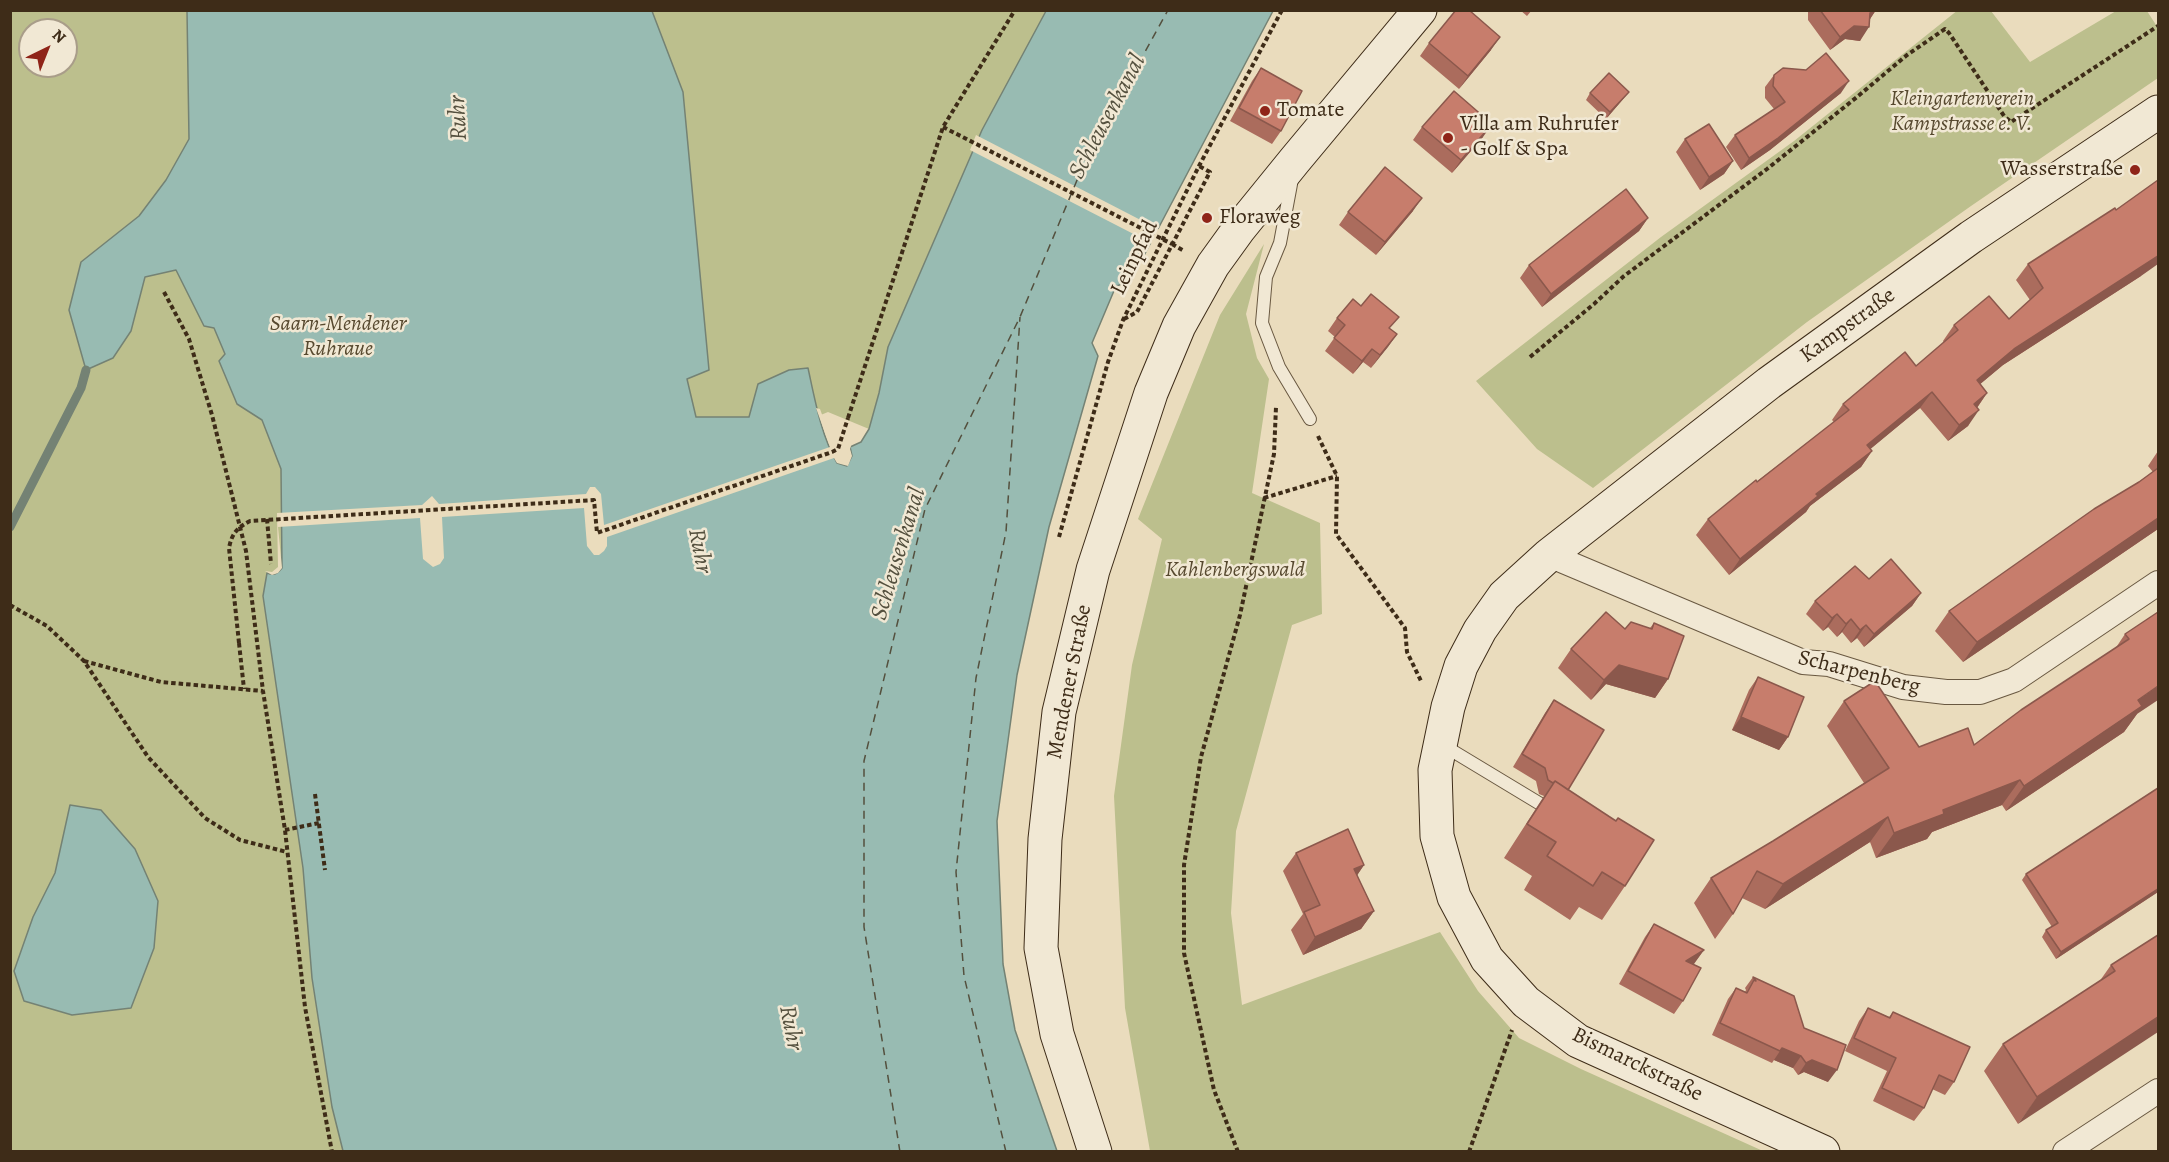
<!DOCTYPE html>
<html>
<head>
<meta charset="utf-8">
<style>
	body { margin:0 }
	#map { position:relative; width:2169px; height:1162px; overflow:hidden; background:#eadcbd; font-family:Alegreya,serif }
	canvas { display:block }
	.frame { position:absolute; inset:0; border:12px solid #3e2c18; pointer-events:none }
	.north { position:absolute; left:18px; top:18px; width:60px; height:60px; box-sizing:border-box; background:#f1e8d4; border:2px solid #a99d89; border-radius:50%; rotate:43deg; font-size:16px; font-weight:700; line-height:24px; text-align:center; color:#3e2c18 }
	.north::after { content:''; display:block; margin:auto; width:21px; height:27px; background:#8f2418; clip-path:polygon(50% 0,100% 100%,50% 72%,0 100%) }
</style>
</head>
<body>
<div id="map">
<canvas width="2169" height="1162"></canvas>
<div class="frame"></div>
<div class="north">N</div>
</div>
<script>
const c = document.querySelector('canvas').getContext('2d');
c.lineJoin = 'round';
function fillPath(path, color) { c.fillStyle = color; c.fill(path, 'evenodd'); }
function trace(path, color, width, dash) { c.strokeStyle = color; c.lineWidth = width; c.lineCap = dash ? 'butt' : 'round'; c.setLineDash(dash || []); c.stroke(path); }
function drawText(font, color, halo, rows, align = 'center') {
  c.font = font + ' Alegreya,serif'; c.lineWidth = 5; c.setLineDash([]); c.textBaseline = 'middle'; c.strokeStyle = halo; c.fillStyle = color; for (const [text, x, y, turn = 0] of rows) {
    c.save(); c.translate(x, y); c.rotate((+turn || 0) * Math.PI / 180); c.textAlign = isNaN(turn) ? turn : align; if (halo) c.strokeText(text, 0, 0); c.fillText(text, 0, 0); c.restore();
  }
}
fillPath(new Path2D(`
	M1958,10L1991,11L2030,62L2116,11H2147L2158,28V78L1971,206L1807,322L1593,488L1537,449L1476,381L1661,237L1794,141Z
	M10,11H1048L982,130L888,347L879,393L869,429L828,412L627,495L728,1151H11ZM30,30H66V66H30Z
	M1264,244L1246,314L1257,358L1269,379L1252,493L1320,523L1322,614L1292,625L1236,831L1231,913L1242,1005L1440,932L1478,991L1519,1038L1581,1069L1763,1151H1150L1125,1008L1114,796L1132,665L1162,539L1138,519L1220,315Z`), '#bcbf8d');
const water = new Path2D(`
	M187,11H652L683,92L709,370L687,379L696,417H749L758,384L789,370L808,368C815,400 821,435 837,463L847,466L852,456L850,447L861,442L869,429L879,393L888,347L982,130L1046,11H1273L1130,282L1116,286L1092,343L1098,356L1049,527L1017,675L997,821L1003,964L1015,1030L1057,1151H343L332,1107L312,978L303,868L263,596L267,573C274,576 277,574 282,568L281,469L262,420L237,404L219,361L225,354L214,328L204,326L176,270L145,277L131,331L113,358L86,370L69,310L81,262L139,216L166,180L189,139Z
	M70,805L101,810L135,849L158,901L154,948L131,1008L72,1015L24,1001L14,971L33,917L55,873Z`);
fillPath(water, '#98bbb2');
trace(water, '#748274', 1.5);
fillPath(new Path2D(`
	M976,135L1160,230L1153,244L970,150Z
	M816,408L820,409L839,461L846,463L848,460L847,446L852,443L850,449L852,456L848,466L837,463L834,458L607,537V546L604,551L599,555H594L587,546L584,508L442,517L444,558L440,564L433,567L423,559L420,518L278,527L282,568L278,573L272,575L265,571L272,572L278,567L277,513L422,505L432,496L439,504L586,494L590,487H595L601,494L604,525L830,447Z`), '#eadcbd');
trace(new Path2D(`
	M10,527L81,388L86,370`), '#748274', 9);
trace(new Path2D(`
	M900,1152L864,927V761L925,509L1020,317L1085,161L1168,10
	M1006,1152L964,976L956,872L976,678L1006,532L1020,317`), '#54503e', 1.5, [8, 6]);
const lane = new Path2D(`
	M1292,179L1280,243L1266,277L1262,323L1279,367L1310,419
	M1441,744L1552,811`);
const street = new Path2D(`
	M1549,555L1803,662L1829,664L1903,687L1946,692H1980L2014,680L2158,583
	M2065,1152L2158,1091`);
const secondary = new Path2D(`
	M1095,1152L1057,1034L1041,948L1045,839L1059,712L1093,570L1151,393L1179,326L1213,265L1239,229L1295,160L1420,10
	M1823,1152L1578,1041L1526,1002L1487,959L1454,897L1437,836L1435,770L1448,707L1461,666L1480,630L1504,596L1549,555L1769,383L1971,237L2158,112`);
trace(lane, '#695841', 14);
trace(street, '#695841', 26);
trace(secondary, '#3e2c18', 35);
trace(new Path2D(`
	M1172,244L1184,251
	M164,292L189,339L212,415L246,551L263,691L285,830L305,1007L332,1152
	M1124,319L1137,312L1210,172L1199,166
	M1530,357L1594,304L1624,276L1767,169L1857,97L1907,55L1945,29L1949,33L2004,116L2011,122L2158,26
	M848,418L943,127L1015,10
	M1318,436L1337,476L1336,534L1405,628L1407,652L1422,683
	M1264,498L1337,476
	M267,519L271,564
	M1059,537L1108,362L1123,320L1199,166L1282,10
	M10,605L47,626L84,661L148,757L205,818L240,840L287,852
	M239,643L244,689
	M84,661L161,682L263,691
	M315,794L325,870
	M285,830L319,823
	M1238,1152L1214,1090L1184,953V865L1201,757L1240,615L1274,454L1276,407
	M1469,1152L1512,1030`), '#3e2c18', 4, [4.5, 3]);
trace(lane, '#f1e8d4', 12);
trace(street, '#f1e8d4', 24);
trace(secondary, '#f1e8d4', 33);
trace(new Path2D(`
	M943,127L1172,244
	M239,643L229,548C232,533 237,528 250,521L594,500L597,533L832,452L838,449L848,418`), '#3e2c18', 4, [4.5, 3]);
fillPath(new Path2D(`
	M1520,10H1532L1527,16Z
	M1808,10H1876L1870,19L1860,41L1845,39L1830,50L1808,20Z
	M1429,43L1491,50L1459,89L1420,56Z
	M1261,68L1281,131L1272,144L1230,121L1252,81Z
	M1774,75L1841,93L1770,150L1741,170L1726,147L1735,135L1774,109L1765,98V87Z
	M1590,93L1624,98L1606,119L1586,100Z
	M1422,127L1483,137L1452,173L1413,140Z
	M1685,139L1733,161L1724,174L1700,190L1676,152Z
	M1413,211L1376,255L1339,225L1348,212Z
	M1648,218L1639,231L1542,307L1520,278L1529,265Z
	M2028,264L2141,276L2003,365L1980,384L1987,393L1977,408L1968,426L1948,441L1920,408L1870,449L1872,451L1861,467L1810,506L1806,512L1729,575L1696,535L1708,519L1834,422L1832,420L1843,404L1916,366L1944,343L1943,341L1954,325L2009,319L2030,300L2016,280Z
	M1337,318L1390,329L1397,334L1371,368L1363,362L1353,374L1325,351L1335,337L1328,331Z
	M2158,451V529L1963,662L1935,631L1949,611L2153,472L2148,466Z
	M1869,579L1921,593L1912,606L1864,647L1857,638L1851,643L1842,632L1837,637L1828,627L1823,631L1806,614L1815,601Z
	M2158,612L2137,714L2124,732L2006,811L2002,805L1932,832L1927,839L1876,858L1870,842L1765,909L1742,898L1733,914L1715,939L1694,903L1711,878L1773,841L1864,783L1827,726L1844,701L1919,747L1974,745L2115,649L2125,634Z
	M1654,623L1668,679L1655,698L1606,684L1591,700L1558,668L1571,649L1625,629L1650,628Z
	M1758,677L1788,737L1779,750L1732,730L1749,690Z
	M1554,700L1568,790L1625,886L1602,920L1579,907L1570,920L1524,890L1532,876L1504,858L1544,796L1539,794L1536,781L1513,767L1545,713Z
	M1296,853L1364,865L1357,875L1374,911L1361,929L1303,955L1291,930L1303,914L1283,871Z
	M2026,874L2158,892L2056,959L2042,937L2046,930L2052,927L2022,880Z
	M1654,924L1704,950L1693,964L1683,1001L1674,1014L1619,984L1645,937Z
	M2158,935L2018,1124L1984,1071L2003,1044L2099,982L2111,965Z
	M1753,977L1804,1028L1828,1082L1804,1072L1798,1075L1793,1068L1774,1060L1772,1063L1712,1035L1728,999L1736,988L1745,992L1746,990L1745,988Z
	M1868,1008L1889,1017L1893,1012L1954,1082L1945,1095L1932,1089L1924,1108L1914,1121L1873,1101L1887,1071L1845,1051L1859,1021Z`), '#ab6c5d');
fillPath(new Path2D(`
	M1873,10H1876L1870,19V13Z
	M1854,26L1869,27L1860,41L1845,39L1830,50L1840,37Z
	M1500,37L1491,50L1459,89L1468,76Z
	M1849,81L1841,93L1770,150L1741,170L1749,158Z
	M1629,92L1624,98L1606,119L1610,112Z
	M1492,124L1483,137L1452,173L1461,160Z
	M1733,161L1724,174L1700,190L1709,177Z
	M1422,198L1413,211L1376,255L1385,242Z
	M1648,218L1639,231L1542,307L1551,294Z
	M2158,256V264L2141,276L2003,365L1966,396L1977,380L2014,349Z
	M1397,334L1388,347L1371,368L1380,355Z
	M1372,349L1363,362L1353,374L1362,361Z
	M1932,392L1920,408L1856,461L1867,445Z
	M1987,393L1976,409L1974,404Z
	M1979,410L1968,426L1948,441L1959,425Z
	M1872,451L1861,467L1810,506L1806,512L1729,575L1740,559L1816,494Z
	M2158,518V529L1963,662L1977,642Z
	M1921,593L1912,606L1864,647L1874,634Z
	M1837,614L1828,627L1823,631L1832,618Z
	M1851,619L1842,632L1837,637L1846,624Z
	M1866,625L1857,638L1851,643L1860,630Z
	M1619,665L1668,679L1655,698L1606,684L1591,700L1604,680Z
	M2158,686V700L2137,714L2124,732L2006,811L2024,786L2138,700Z
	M1741,717L1788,737L1779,750L1732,730Z
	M2020,780L2002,805L1932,832L1927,839L1876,858L1894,833L1943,810Z
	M1888,817L1870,842L1765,909L1783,884Z
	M1364,865L1352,883L1354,869Z
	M2158,889V892L2056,959L2061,952Z
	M1374,911L1361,929L1303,955L1315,937Z
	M1704,950L1694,964L1677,974L1686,961Z
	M2158,1017V1032L2018,1124L2037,1097Z
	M1782,1048L1801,1056L1793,1068L1774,1060Z
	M1812,1060L1837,1070L1828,1082L1804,1072L1798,1075L1806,1063Z`), '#8b584c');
const building = new Path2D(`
	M1456,10H1469L1500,37L1468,76L1429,43Z
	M1820,10H1873L1870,13L1869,27L1854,26L1840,37Z
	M1826,53L1849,81L1778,138L1749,158L1735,135L1785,102L1773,86L1774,75L1783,68L1806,70Z
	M1261,68L1302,91L1281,131L1239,108Z
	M1609,73L1629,92L1610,112L1590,93Z
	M1454,91L1492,124L1461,160L1422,127Z
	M1709,124L1733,161L1709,177L1685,139Z
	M1385,167L1422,198L1385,242L1348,212Z
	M2158,180V256L2014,349L1977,380L1987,393L1974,404L1979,410L1959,425L1932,392L1867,445L1872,451L1816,494L1818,496L1740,559L1708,519L1756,480L1757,482L1849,410L1843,404L1905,352L1916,366L1958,330L1954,325L1989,296L2009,319L2043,288L2028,264L2115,208L2116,210Z
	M1626,189L1648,218L1551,294L1529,265Z
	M1371,294L1399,317L1389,328L1397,334L1380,355L1372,349L1362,361L1334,338L1345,325L1337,318L1353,299L1361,306Z
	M2158,468V518L1977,642L1949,611L2094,509L2139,482Z
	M1891,559L1921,593L1874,634L1866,625L1860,630L1851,619L1846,624L1837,614L1832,618L1815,601L1855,566L1869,579Z
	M1606,612L1625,629L1631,622L1652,629L1654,623L1684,636L1668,679L1619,665L1604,680L1571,649Z
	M2158,612V686L2138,700L2142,706L2024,786L2020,780L1943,810L1944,814L1894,833L1888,817L1783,884L1757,871L1733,914L1711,878L1773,841L1889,768L1844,701L1875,681L1919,747L1968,728L1974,745L2021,710L2129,639L2125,634Z
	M1758,677L1804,697L1788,737L1741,717Z
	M1554,700L1604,730L1568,790L1555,781L1553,783L1548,780L1545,768L1522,754Z
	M1555,781L1616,821L1618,818L1654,840L1625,886L1602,872L1593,886L1547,856L1556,842L1527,824Z
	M2158,788V889L2061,952L2046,930L2058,923L2026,874Z
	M1348,829L1364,865L1354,869L1374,911L1315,937L1304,912L1320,905L1296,853Z
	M1654,924L1704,950L1686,961L1701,968L1683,1001L1628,971Z
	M2158,935V1017L2037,1097L2003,1044L2115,971L2111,965Z
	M1753,977L1794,996L1804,1028L1846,1045L1837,1070L1812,1060L1806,1063L1801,1056L1782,1048L1780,1051L1720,1023L1736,988L1747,993L1754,980L1756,981Z
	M1868,1008L1890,1018L1893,1012L1970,1047L1954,1082L1939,1075L1924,1108L1882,1088L1896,1058L1854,1038Z`);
fillPath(building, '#c77d6c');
trace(building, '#8b584c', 1.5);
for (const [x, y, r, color] of [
	[1265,111,6,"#8f2418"],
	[1448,138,6,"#8f2418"],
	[2135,170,6,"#8f2418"],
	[1207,218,6,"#8f2418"]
]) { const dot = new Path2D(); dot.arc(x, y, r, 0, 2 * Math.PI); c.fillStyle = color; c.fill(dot); trace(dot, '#f1e8d4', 2); }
drawText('italic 22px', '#57492f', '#f1e8d4', [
	["Kleingartenverein",1962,100],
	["Kampstrasse e. V.",1962,125],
	["Saarn-Mendener",338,325],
	["Ruhraue",338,350],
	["Kahlenbergswald",1235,571]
]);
drawText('22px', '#3e2c18', '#f1e8d4', [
	["Tomate",1277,111],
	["Villa am Ruhrufer",1460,125],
	["- Golf & Spa",1460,150],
	["Wasserstraße",2123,170,"right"],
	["Floraweg",1219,218]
], 'left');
drawText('22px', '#3e2c18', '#f1e8d4', [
	["Leinpfad",1135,258,-64],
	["Kampstraße",1848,326,-36],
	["Scharpenberg",1859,673,14],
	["Mendener Straße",1070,682,-79],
	["Bismarckstraße",1637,1065,26]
]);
drawText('italic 24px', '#54503e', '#f1e8d4', [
	["Schleusenkanal",1108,117,-62],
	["Ruhr",459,118,-93],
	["Ruhr",699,551,79],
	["Schleusenkanal",899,554,-73],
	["Ruhr",790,1028,79]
]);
</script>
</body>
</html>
